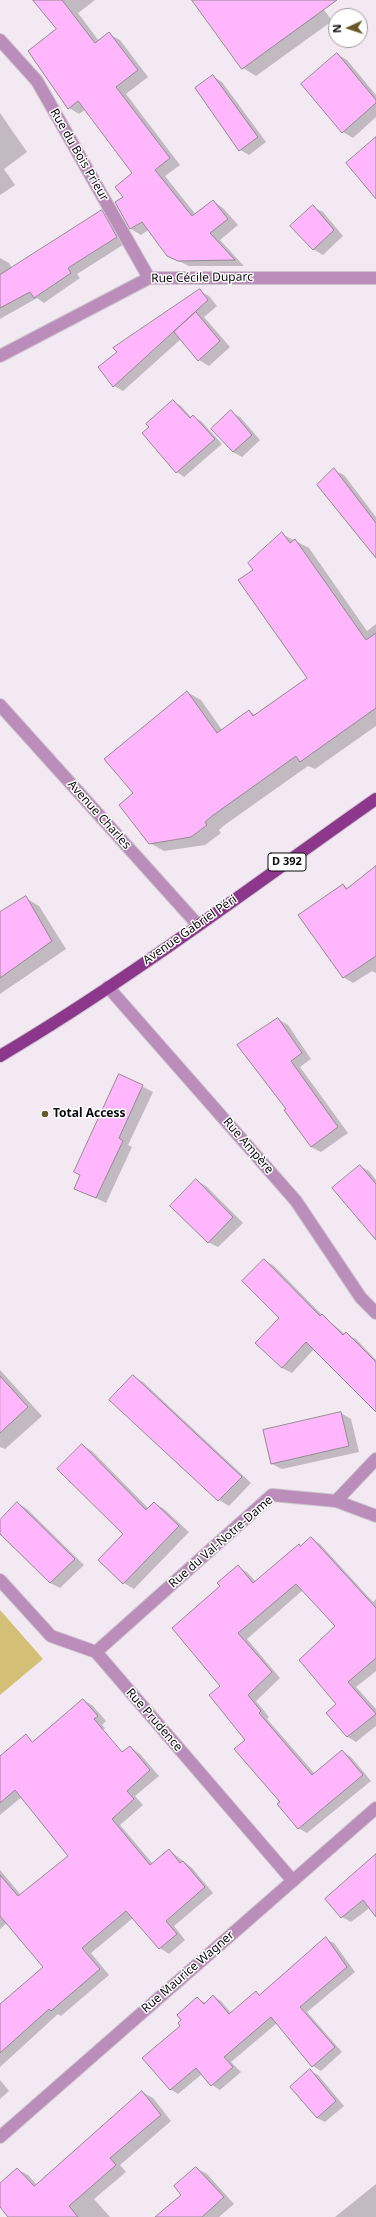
<!DOCTYPE html>
<html>
<head>
<meta charset="utf-8">
<style>
	body { margin:0 }
	#map { position:relative; width:376px; height:2217px; overflow:hidden; background:#f2e9f2; font-family:"Noto Sans",sans-serif }
	canvas { display:block }
	.north { position:absolute; left:328px; top:8px; width:40px; height:40px; box-sizing:border-box; background:#fff; border:1px solid #9e9d9e; border-radius:50%; rotate:267deg; font-size:11px; font-weight:700; line-height:16px; text-align:center; color:#0d0a0d }
	.north::after { content:''; display:block; margin:auto; width:14px; height:18px; background:#685a27; clip-path:polygon(50% 0,100% 100%,50% 72%,0 100%) }
</style>
</head>
<body>
<div id="map">
<canvas width="376" height="2217"></canvas>
<div class="north">N</div>
</div>
<script>
const c = document.querySelector('canvas').getContext('2d');
c.lineJoin = 'round';
function fillPath(path, color) { c.fillStyle = color; c.fill(path, 'evenodd'); }
function trace(path, color, width, dash) { c.strokeStyle = color; c.lineWidth = width; c.lineCap = dash ? 'butt' : 'round'; c.setLineDash(dash || []); c.stroke(path); }
function drawText(font, color, halo, rows, align = 'center') {
  c.font = font + ' "Noto Sans",sans-serif'; c.lineWidth = 3; c.setLineDash([]); c.textBaseline = 'middle'; c.strokeStyle = halo; c.fillStyle = color; for (const [text, x, y, turn = 0] of rows) {
    c.save(); c.translate(x, y); c.rotate((+turn || 0) * Math.PI / 180); c.textAlign = isNaN(turn) ? turn : align; if (halo) c.strokeText(text, 0, 0); c.fillText(text, 0, 0); c.restore();
  }
}
fillPath(new Path2D(`
	M0,1610L43,1659L0,1695Z`), '#d3bf76');
fillPath(new Path2D(`
	M34,0H95L78,13L99,41L109,34L120,40L148,77L126,94L180,165L165,176L196,215L213,201L223,208L238,225L220,240L244,266H189L167,255L148,230L141,235L131,229L116,203L125,197L134,173L86,109L79,114L69,108L57,29Z
	M193,0H317L332,21L256,76L243,68Z
	M337,54L347,60L376,95V117L353,138L343,132Z
	M213,76L222,82L266,142L249,155L240,150Z
	M0,113L27,152L4,169L15,185L0,195Z
	M313,207L323,212L343,236L323,255L313,249Z
	M102,212L112,217L126,243L77,274L80,278L44,303L37,298L0,319V258L9,263L12,268Z
	M200,291L209,296L217,306L204,317L230,347L209,366L199,360L181,339L123,391L114,386Z
	M173,401L181,406L192,418L193,417L201,421L222,444L184,477L177,472L143,433Z
	M231,412L240,417L260,440L242,457L233,452L213,429Z
	M334,470L344,475L376,517V546Z
	M282,534L309,548L367,631L376,624V726L315,769L308,766L226,824L219,830L221,833L205,845L164,851L150,843L134,793L187,692L201,700L222,730L249,711L256,715L308,678L254,570Z
	M376,867V973L372,971L353,983L343,977V885L349,889Z
	M26,898L39,906L66,949L0,994V913Z
	M278,1019L288,1025L311,1059L300,1067L348,1133L321,1152L311,1147L287,1109Z
	M120,1075L153,1092L128,1145L132,1147L106,1203L76,1188Z
	M360,1166L369,1171L376,1180V1239Z
	M196,1180L206,1186L243,1223L218,1247L208,1242Z
	M264,1260L274,1266L323,1316L345,1334L356,1339L376,1360V1410L314,1349L292,1373L282,1368L280,1318Z
	M0,1370L42,1416L5,1449L0,1447Z
	M133,1376L143,1382L251,1483L229,1506L219,1500L110,1400Z
	M341,1413L351,1419L359,1452L282,1469L272,1464Z
	M82,1445L92,1451L149,1509L154,1503L164,1509L189,1532L134,1589L124,1583L100,1560L124,1534Z
	M18,1503L27,1509L84,1565L60,1588L50,1583L0,1533V1521Z
	M311,1538L320,1544L373,1602L376,1599V1671L356,1687L376,1709V1726L356,1742L348,1737L327,1713L338,1704L337,1626L303,1590L247,1639L280,1678L256,1701L269,1717L267,1719L315,1774L342,1751L351,1757L371,1781L307,1833L298,1828L281,1802L247,1740L222,1686L221,1586L238,1567L247,1572L256,1582Z
	M83,1700L92,1705L106,1721L102,1725L105,1728L0,1815V1775Z
	M131,1748L140,1754L159,1776L135,1796L143,1805L120,1825L153,1864L169,1850L192,1868L213,1893L174,1926L185,1940L169,1954L160,1948L133,1918L91,1953L109,1975L61,2016L58,2014L0,2067V2005L45,1967L7,1923L0,1929V1870L21,1895L69,1856Z
	M376,1867V1910L372,1906L351,1922L342,1917Z
	M326,1939L334,1943L355,1972L307,2012L342,2052L321,2071L313,2066L277,2023L231,2062L241,2072L220,2090L212,2085L202,2074L178,2094L170,2089L181,2026L198,1999L206,2003L213,1996L221,2001L231,2013L256,1992L260,1995Z
	M310,2071L318,2075L344,2106L325,2122L317,2118Z
	M0,2080L9,2091L0,2099Z
	M142,2092L153,2098L171,2121L120,2165L126,2172L94,2199L110,2217H10L0,2206V2184L17,2169L28,2175L37,2185Z
	M196,2168L207,2174L234,2204L219,2217H157L183,2195Z
	M376,2184V2217H335Z`), '#0003');
const building = new Path2D(`
	M33,0H62L95,43L109,32L138,70L116,87L170,158L155,170L192,216L213,200L228,219L210,233L235,260L178,261L167,256L142,222L130,229L115,202L123,197L115,187L132,173L78,101L68,109L28,51L56,29Z
	M192,0H337L242,69Z
	M337,53L376,100V103L342,133L301,84Z
	M213,75L258,137L239,151L195,88Z
	M376,137V199L346,163Z
	M313,205L334,230L313,250L290,226Z
	M102,210L117,237L68,268L71,273L34,298L30,292L0,308V275Z
	M200,289L208,300L113,387L98,367L117,352L113,348Z
	M196,312L220,341L198,361L174,332Z
	M173,400L190,418L193,415L215,439L176,473L142,433L149,427L146,424Z
	M231,410L252,435L233,452L211,429Z
	M334,468L376,523V558L317,485Z
	M282,532L290,543L295,539L366,640L376,633V708L300,762L296,756L212,816L205,822L207,825L191,837L149,844L119,805L133,793L104,759L187,691L217,733L249,710L253,716L307,678L238,580L253,570L248,563Z
	M376,866V956L343,978L298,915L343,884L346,889Z
	M26,896L52,941L0,978V912Z
	M278,1018L302,1053L291,1061L338,1127L311,1147L284,1110L286,1109L237,1045Z
	M119,1074L143,1085L119,1138L123,1141L96,1198L74,1189L80,1175L74,1172Z
	M360,1165L376,1184V1240L332,1188Z
	M196,1179L233,1217L208,1243L170,1206Z
	M264,1259L320,1316L322,1314L343,1335L346,1332L376,1362V1412L306,1342L282,1368L255,1343L279,1318L242,1281Z
	M133,1375L242,1477L218,1501L109,1400Z
	M0,1376L28,1407L0,1433Z
	M341,1412L349,1446L271,1464L263,1430Z
	M82,1444L146,1510L154,1502L179,1526L123,1584L98,1560L123,1534L57,1469Z
	M17,1502L75,1559L50,1583L0,1534V1520Z
	M311,1537L376,1608V1658L348,1682L376,1714L347,1737L326,1713L336,1704L299,1660L335,1626L296,1584L238,1633L272,1672L248,1695L261,1711L259,1713L312,1775L342,1750L363,1775L298,1829L277,1804L280,1802L234,1749L245,1740L209,1695L220,1686L172,1628L220,1586L217,1583L238,1565L253,1583L299,1544L300,1546Z
	M83,1699L98,1716L94,1719L122,1752L130,1746L150,1770L127,1791L134,1799L112,1819L150,1865L169,1849L180,1863L183,1861L205,1887L166,1921L177,1934L159,1949L126,1911L82,1948L100,1969L51,2011L49,2009L0,2053V2004L43,1967L0,1916V1875L18,1896L68,1856L15,1790L0,1803V1756L26,1734L32,1742Z
	M376,1854V1917L363,1900L341,1918L325,1899Z
	M326,1937L347,1967L300,2007L335,2047L312,2067L271,2017L224,2057L233,2067L211,2086L196,2068L170,2090L142,2058L180,2026L178,2023L181,2020L177,2015L197,1997L204,2004L213,1995L229,2014L256,1991L259,1995Z
	M310,2069L336,2101L317,2118L290,2087Z
	M142,2091L161,2115L110,2158L116,2165L69,2206L78,2217H8L0,2207V2183L17,2168L34,2186Z
	M196,2167L224,2197L202,2217H155L181,2195L174,2186Z`);
fillPath(building, '#ffb6fd');
trace(building, '#928a91', 1);
const minor = new Path2D(`
	M0,40L37,81L149,278
	M0,356L149,278H376
	M0,705L198,925
	M108,987L296,1201L361,1298L376,1313
	M336,1501L376,1516
	M0,1580L51,1636L96,1652L293,1881
	M96,1652L272,1495L336,1501L376,1459
	M0,2137L376,1808`);
const major = new Path2D(`
	M0,1056C130,979 252,886 376,799`);
trace(minor, '#cdc5cd', 14);
trace(major, '#cdc5cd', 14);
trace(minor, '#bb8dba', 12);
trace(major, '#8c378c', 12);
for (const [x, y, r, color] of [
	[45,1114,4,"#685a27"]
]) { const dot = new Path2D(); dot.arc(x, y, r, 0, 2 * Math.PI); c.fillStyle = color; c.fill(dot); trace(dot, '#fff', 1.5); }
for (const [x, y, w] of [
	[287,862,38]
]) { const box = new Path2D(); box.roundRect(x - w / 2, y - 9, w, 18, 3); c.fillStyle = '#fff'; c.fill(box); trace(box, '#0d0a0d', 1); }
drawText('bold 11px', '#0d0a0d', null, [
	["D 392",287,862]
]);
drawText('12px', '#0d0a0d', '#fff', [
	["Rue du Bois Prieur",79,155,60],
	["Rue Cécile Duparc",202,278,-1],
	["Avenue Charles",99,815,48],
	["Avenue Gabriel Péri",190,930,-35],
	["Rue Ampère",248,1146,49],
	["Rue du Val-Notre-Dame",221,1542,-41],
	["Rue Prudence",154,1720,49],
	["Rue Maurice Wagner",188,1972,-41]
]);
drawText('bold 12px', '#0d0a0d', '#fff', [
	["Total Access",53,1114]
], 'left');
</script>
</body>
</html>
